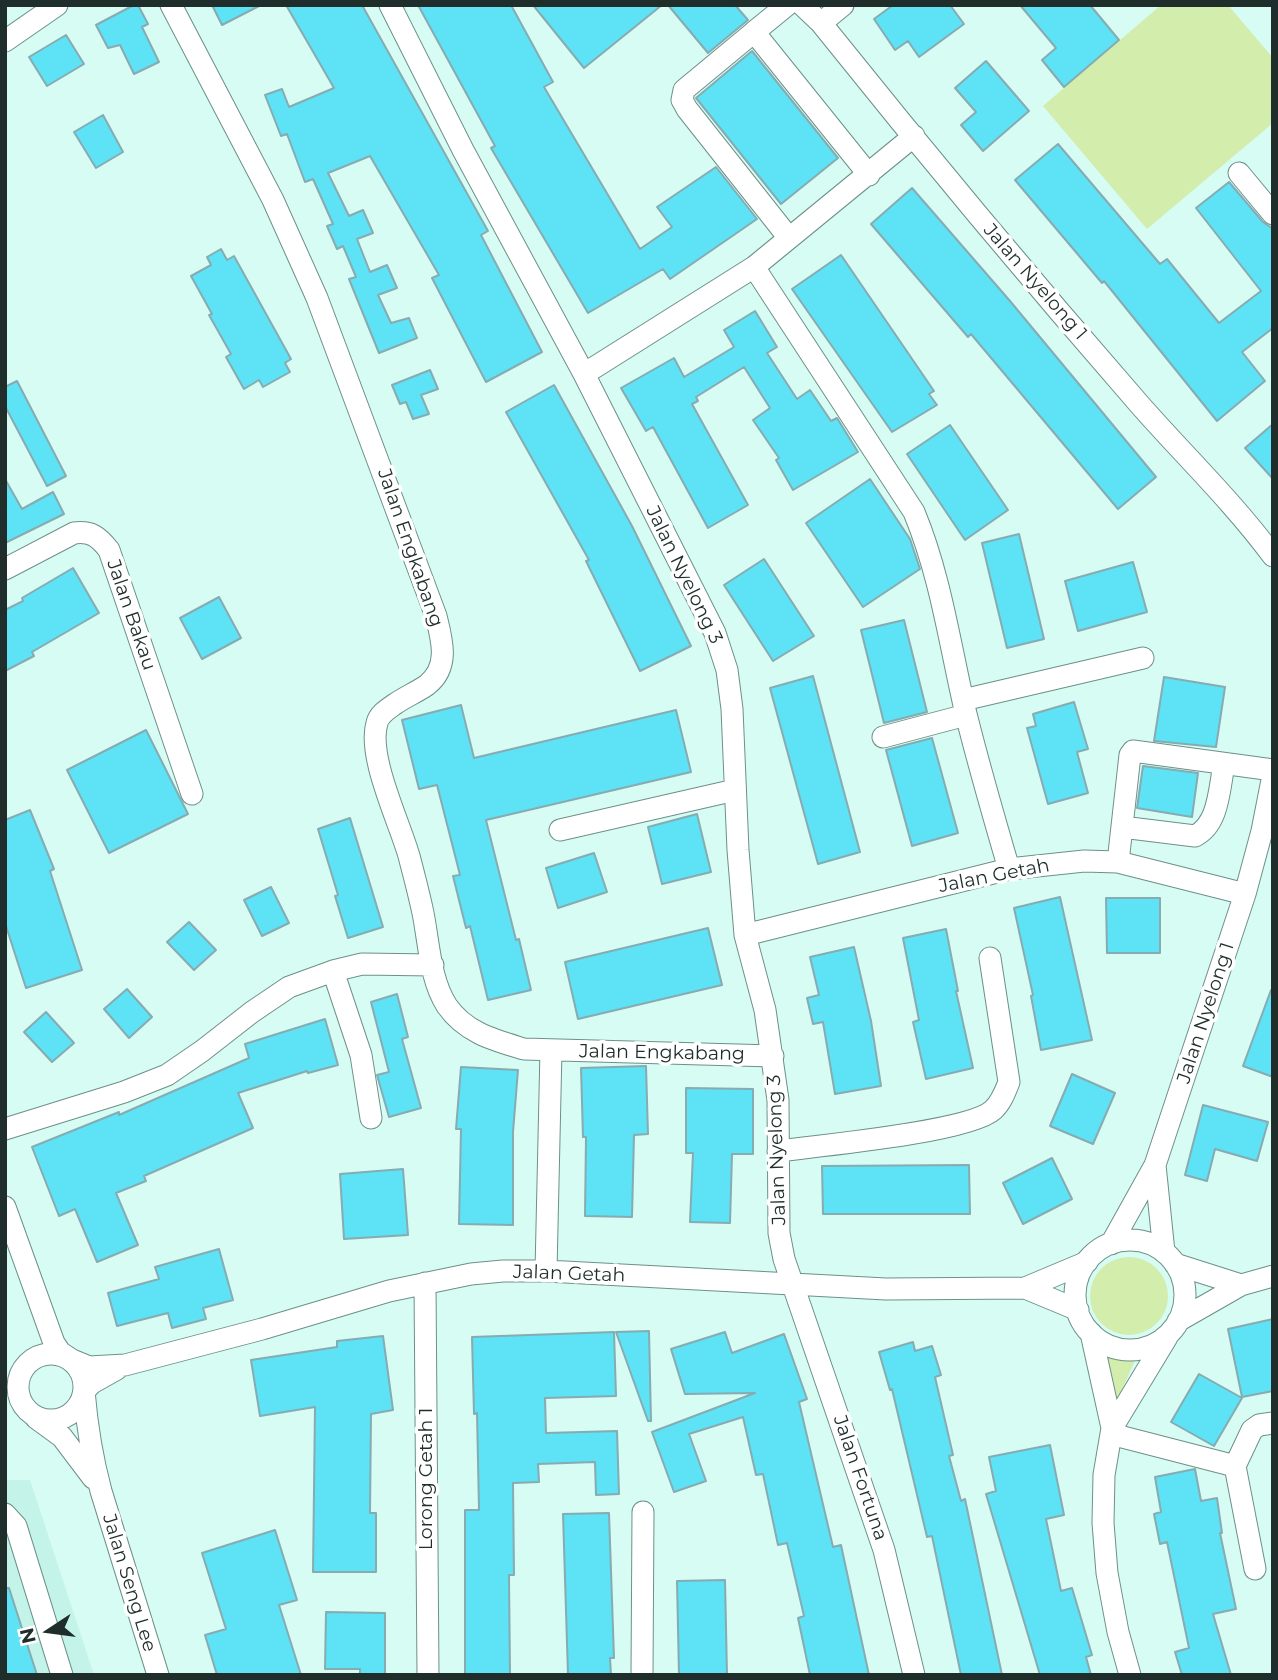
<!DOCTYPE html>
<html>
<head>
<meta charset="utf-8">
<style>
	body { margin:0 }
	#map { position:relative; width:1278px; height:1680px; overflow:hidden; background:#d6fcf4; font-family:Montserrat,sans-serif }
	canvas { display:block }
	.frame { position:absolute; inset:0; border:7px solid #1f2e2b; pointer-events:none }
	.north { position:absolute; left:14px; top:1596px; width:70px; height:70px; -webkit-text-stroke:5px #fff; paint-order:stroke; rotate:257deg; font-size:19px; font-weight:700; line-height:28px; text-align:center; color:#1f2e2b }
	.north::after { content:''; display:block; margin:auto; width:24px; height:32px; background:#1f2e2b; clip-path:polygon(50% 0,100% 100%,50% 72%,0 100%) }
</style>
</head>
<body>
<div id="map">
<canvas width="1278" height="1680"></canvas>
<div class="frame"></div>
<div class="north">N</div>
</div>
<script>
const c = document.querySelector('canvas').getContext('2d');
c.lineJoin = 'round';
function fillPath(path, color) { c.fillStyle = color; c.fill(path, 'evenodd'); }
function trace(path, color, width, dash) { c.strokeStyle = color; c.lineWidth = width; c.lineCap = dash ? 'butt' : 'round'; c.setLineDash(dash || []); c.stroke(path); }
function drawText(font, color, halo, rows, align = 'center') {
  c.font = font + ' Montserrat,sans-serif'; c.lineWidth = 7; c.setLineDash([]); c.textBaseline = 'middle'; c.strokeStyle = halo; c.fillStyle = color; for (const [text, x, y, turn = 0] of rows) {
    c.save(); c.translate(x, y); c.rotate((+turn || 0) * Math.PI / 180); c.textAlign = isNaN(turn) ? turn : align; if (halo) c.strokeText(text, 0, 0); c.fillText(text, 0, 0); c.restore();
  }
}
fillPath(new Path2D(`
	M5,1480H30L94,1675H5Z`), '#c3f3e9');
fillPath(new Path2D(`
	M1161,5H1228L1273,58V123L1147,229L1043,106Z
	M1090 1296a39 39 0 1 1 78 0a39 39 0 1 1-78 0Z
	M1107,1356L1136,1358L1116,1403Z`), '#d2edac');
const building = new Path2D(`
	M134,5H138L148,24L142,27L159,62L134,74L120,45L108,48L96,25Z
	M212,5H261L222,25Z
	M286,5H362L488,231L481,235L542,352L486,382L432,278L439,275L370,156L328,173L349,216L363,210L373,233L357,239L370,272L387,265L397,288L378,295L391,323L409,318L417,338L379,353L349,279L356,277L343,246L337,249L327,226L333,224L313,179L305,182L287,134L281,136L265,95L282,89L289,107L334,88Z
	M418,5H511L553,82L544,87L640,249L672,227L657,207L716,167L757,219L670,279L663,269L588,313L491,148L495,146Z
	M533,5H662L584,68Z
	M668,5H735L748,20L708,53Z
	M893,5H950L964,24L919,57L908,41L895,50L874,19Z
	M1020,5H1090L1119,40L1064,87L1042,60L1056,48Z
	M66,35L84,64L47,86L29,57Z
	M752,51L838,158L781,204L696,98Z
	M986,61L1029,111L983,151L961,125L976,112L955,88Z
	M103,115L123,152L96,168L74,132Z
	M1058,144L1160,264L1167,259L1219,323L1261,291L1196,208L1229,182L1263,222L1273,229V328L1242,352L1265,381L1217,421L1104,281L1102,283L1015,180Z
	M912,188L1010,301L1156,477L1118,509L971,334L968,337L871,224Z
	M221,249L227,260L234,256L291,359L285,363L290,372L263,387L259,380L244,389L226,357L231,354L209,315L212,314L191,276L211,265L207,257Z
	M841,255L934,391L929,394L937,405L892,432L792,289Z
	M755,311L777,347L767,353L797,399L810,390L831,421L837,418L858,452L793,490L776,460L779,458L753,420L770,408L744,367L696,397L698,401L692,404L748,505L708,528L653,427L646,431L621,388L674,358L684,377L734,347L724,330Z
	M430,370L438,389L421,395L429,414L413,419L406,402L400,404L392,385Z
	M17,381L66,476L47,486L5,406V387Z
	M554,385L632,526L691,646L640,671L586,561L589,560L506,412Z
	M1273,424V479L1245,448Z
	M950,425L1008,510L965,540L907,454Z
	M5,479L22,509L53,492L64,514L5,543Z
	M870,479L910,539L920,569L863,607L806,523Z
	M1019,534L1044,639L1007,648L982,543Z
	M764,559L814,636L773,661L724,585Z
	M1133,562L1147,612L1078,631L1065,581Z
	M73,568L99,613L32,652L34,656L5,671V610L23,601L22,598Z
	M219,597L241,638L202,659L180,618Z
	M904,620L927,712L884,723L861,630Z
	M813,676L860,852L818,864L770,688Z
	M1164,677L1225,687L1216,747L1154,741Z
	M1074,702L1088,749L1077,752L1088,793L1048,804L1027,728L1036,726L1033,714Z
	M461,705L474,758L676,710L691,772L486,820L516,940L519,939L531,990L488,1000L470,926L466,928L453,876L460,875L437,785L419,789L402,720Z
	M146,730L188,814L109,853L67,770Z
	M932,738L958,833L912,846L886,750Z
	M1143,766L1198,773L1192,817L1137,808Z
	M30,810L54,869L50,871L82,970L26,988L5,923V820Z
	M697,814L711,872L662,884L648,827Z
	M350,818L383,927L348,938L335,896L338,895L318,829Z
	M594,853L607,892L558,908L546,868Z
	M271,887L289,923L262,936L244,900Z
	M1060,897L1092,1040L1041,1050L1031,996L1033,995L1014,908Z
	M1106,898H1160V953H1107Z
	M189,922L216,950L194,970L167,942Z
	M708,928L722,985L578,1019L565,962Z
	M946,929L958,991H956L973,1068L926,1079L913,1022L919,1020L903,938Z
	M854,947L871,1021L881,1086L835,1094L823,1022L813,1024L807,998L819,995L810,957Z
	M127,989L152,1017L129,1038L104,1009Z
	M1271,990L1273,991V1077L1243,1066Z
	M397,994L408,1037L402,1039L421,1108L389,1117L377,1075L389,1072L371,1002Z
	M46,1012L74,1043L52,1062L24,1032Z
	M325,1019L338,1065L308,1073L307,1071L238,1093L253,1128L144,1176L146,1181L116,1193L138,1245L97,1262L75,1209L59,1216L32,1147L119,1112V1115L249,1058L245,1044Z
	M646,1066L648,1134L634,1135L632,1217L585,1216L586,1137H583L581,1068Z
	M461,1067L518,1070L513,1132V1225L459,1224L461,1129H456Z
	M1072,1074L1115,1093L1093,1144L1050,1126Z
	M686,1088L753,1089V1154H732L730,1223L690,1222L693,1153H686Z
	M1203,1105L1268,1122L1257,1161L1215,1149L1207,1181L1185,1175Z
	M1052,1158L1072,1199L1023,1224L1003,1183Z
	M969,1165L970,1214H823L822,1166Z
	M403,1169L408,1235L344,1239L340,1174Z
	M219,1249L233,1300L203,1308L206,1319L172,1328L168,1313L117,1326L108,1293L159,1279L155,1267Z
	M1273,1319V1391L1242,1397L1228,1329Z
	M649,1331L651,1421H648L616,1332Z
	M614,1332L616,1396L545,1398L546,1433L617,1431L619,1494L596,1495L595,1462L538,1464L539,1482L513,1483L514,1575H509L510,1675H465V1510H479L477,1413L474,1414L472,1337Z
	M725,1332L732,1353L784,1334L807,1399L799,1402L833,1547L841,1545L869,1675H810L798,1618L804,1616L787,1543L778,1545L763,1474L756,1475L743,1417L689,1434L706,1481L674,1492L652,1432L755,1393L685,1394L671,1349Z
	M383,1336L393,1410L371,1414L370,1513H376V1572H313L315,1407L260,1416L251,1360L337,1347V1341Z
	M913,1342L915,1351L932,1346L941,1375L935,1377L953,1455L949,1456L961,1501L965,1499L1002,1675H961L932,1536L927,1537L892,1389L890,1390L879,1352Z
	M1199,1374L1242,1398L1214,1446L1171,1422Z
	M1050,1445L1064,1515L1046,1519L1061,1591L1072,1588L1092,1655L1086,1657L1091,1675H1040L986,1494L996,1491L989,1457Z
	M1195,1469L1201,1501L1217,1498L1222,1533H1220L1236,1609L1213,1614L1231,1675H1182L1175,1652L1189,1648L1167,1542L1160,1544L1154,1514L1161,1512L1155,1477Z
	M609,1513L614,1658H610L611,1675H568L563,1514Z
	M275,1530L297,1600L279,1605L301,1675H217L205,1635L226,1629L202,1553Z
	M725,1580L727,1675H679L677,1581Z
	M5,1588H9L37,1675H5Z
	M326,1612L385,1613V1675H360V1669H325Z`);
fillPath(building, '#5ee2f6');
trace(building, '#86abb1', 2);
const street = new Path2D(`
	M171,5L273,200L317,298L436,616C442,640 450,667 427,685C417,692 405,697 395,704C388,709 379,714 377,723C367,756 399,821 409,856C414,875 419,894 423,913C429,943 430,980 447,1006C466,1033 494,1040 524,1049L773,1056
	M390,5L463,150L584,374L715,633L727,670L732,709L738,850L745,935L765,1010L778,1100L779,1233L784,1259L884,1550L914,1675
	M802,5L821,23C925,153 1031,280 1140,405C1184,455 1233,502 1273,556
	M821,23L843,5
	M754,32L787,5
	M5,41L57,5
	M1239,173L1273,214
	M789,238L687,109L682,100L684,90L754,32L869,175
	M754,267L914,512C941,577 950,646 966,714C979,766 994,818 1009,869
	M584,374L754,267L914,136
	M5,569L74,533C91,531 98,536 109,550L192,794
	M963,700L1143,658
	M883,737L966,715
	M1122,827L1195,836C1219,824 1219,789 1224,765
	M560,830L735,790
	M1118,862L1130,755L1133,751L1273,770
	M745,935L1009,869L1084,861L1118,862L1245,894
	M333,971L361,1055L371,1118
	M5,1129L124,1092L167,1075L202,1051L252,1012L289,987L333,971L362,964L433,965
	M778,1151C817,1146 969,1132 993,1110C1001,1103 1005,1092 1009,1082L990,958
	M5,1207L54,1343L60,1352L72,1360L89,1367L125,1365L262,1329L389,1291L471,1274L503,1271H546L886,1289L1025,1288L1087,1262
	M1075 1295a55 55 0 1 1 110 0a55 55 0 1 1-110 0Z
	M1111,1244L1155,1165
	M1164,1252L1155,1165L1245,894L1262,831L1273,775
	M1175,1264L1241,1285
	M546,1271L551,1050
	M425,1283L428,1675
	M1025,1288L1078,1310
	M1178,1321L1241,1285L1273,1276
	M1091,1333L1112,1428L1104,1475L1103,1523L1107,1573L1118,1632L1130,1675
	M18 1387a33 33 0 1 1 66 0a33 33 0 1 1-66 0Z
	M117,1369L92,1383L84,1391C87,1426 92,1458 101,1491L158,1675
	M36,1418L62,1437L93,1478
	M1112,1428L1167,1337
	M1111,1434L1235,1466
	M5,1514L16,1526L62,1675
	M1255,1569L1235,1466L1252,1430L1259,1425L1273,1423
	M642,1675L643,1512`);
trace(street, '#6d9089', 23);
trace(street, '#fff', 21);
drawText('19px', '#1f2e2b', '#fff', [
	["Jalan Nyelong 1",1035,282,49],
	["Jalan Engkabang",410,548,71],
	["Jalan Nyelong 3",684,575,64],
	["Jalan Bakau",131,615,71],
	["Jalan Getah",994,876,-11],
	["Jalan Nyelong 1",1206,1013,-72],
	["Jalan Engkabang",662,1053,1],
	["Jalan Nyelong 3",777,1150,-92],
	["Jalan Getah",569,1274,2],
	["Jalan Fortuna",860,1478,71],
	["Lorong Getah 1",426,1479,-90],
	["Jalan Seng Lee",129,1583,73]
]);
</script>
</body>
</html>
